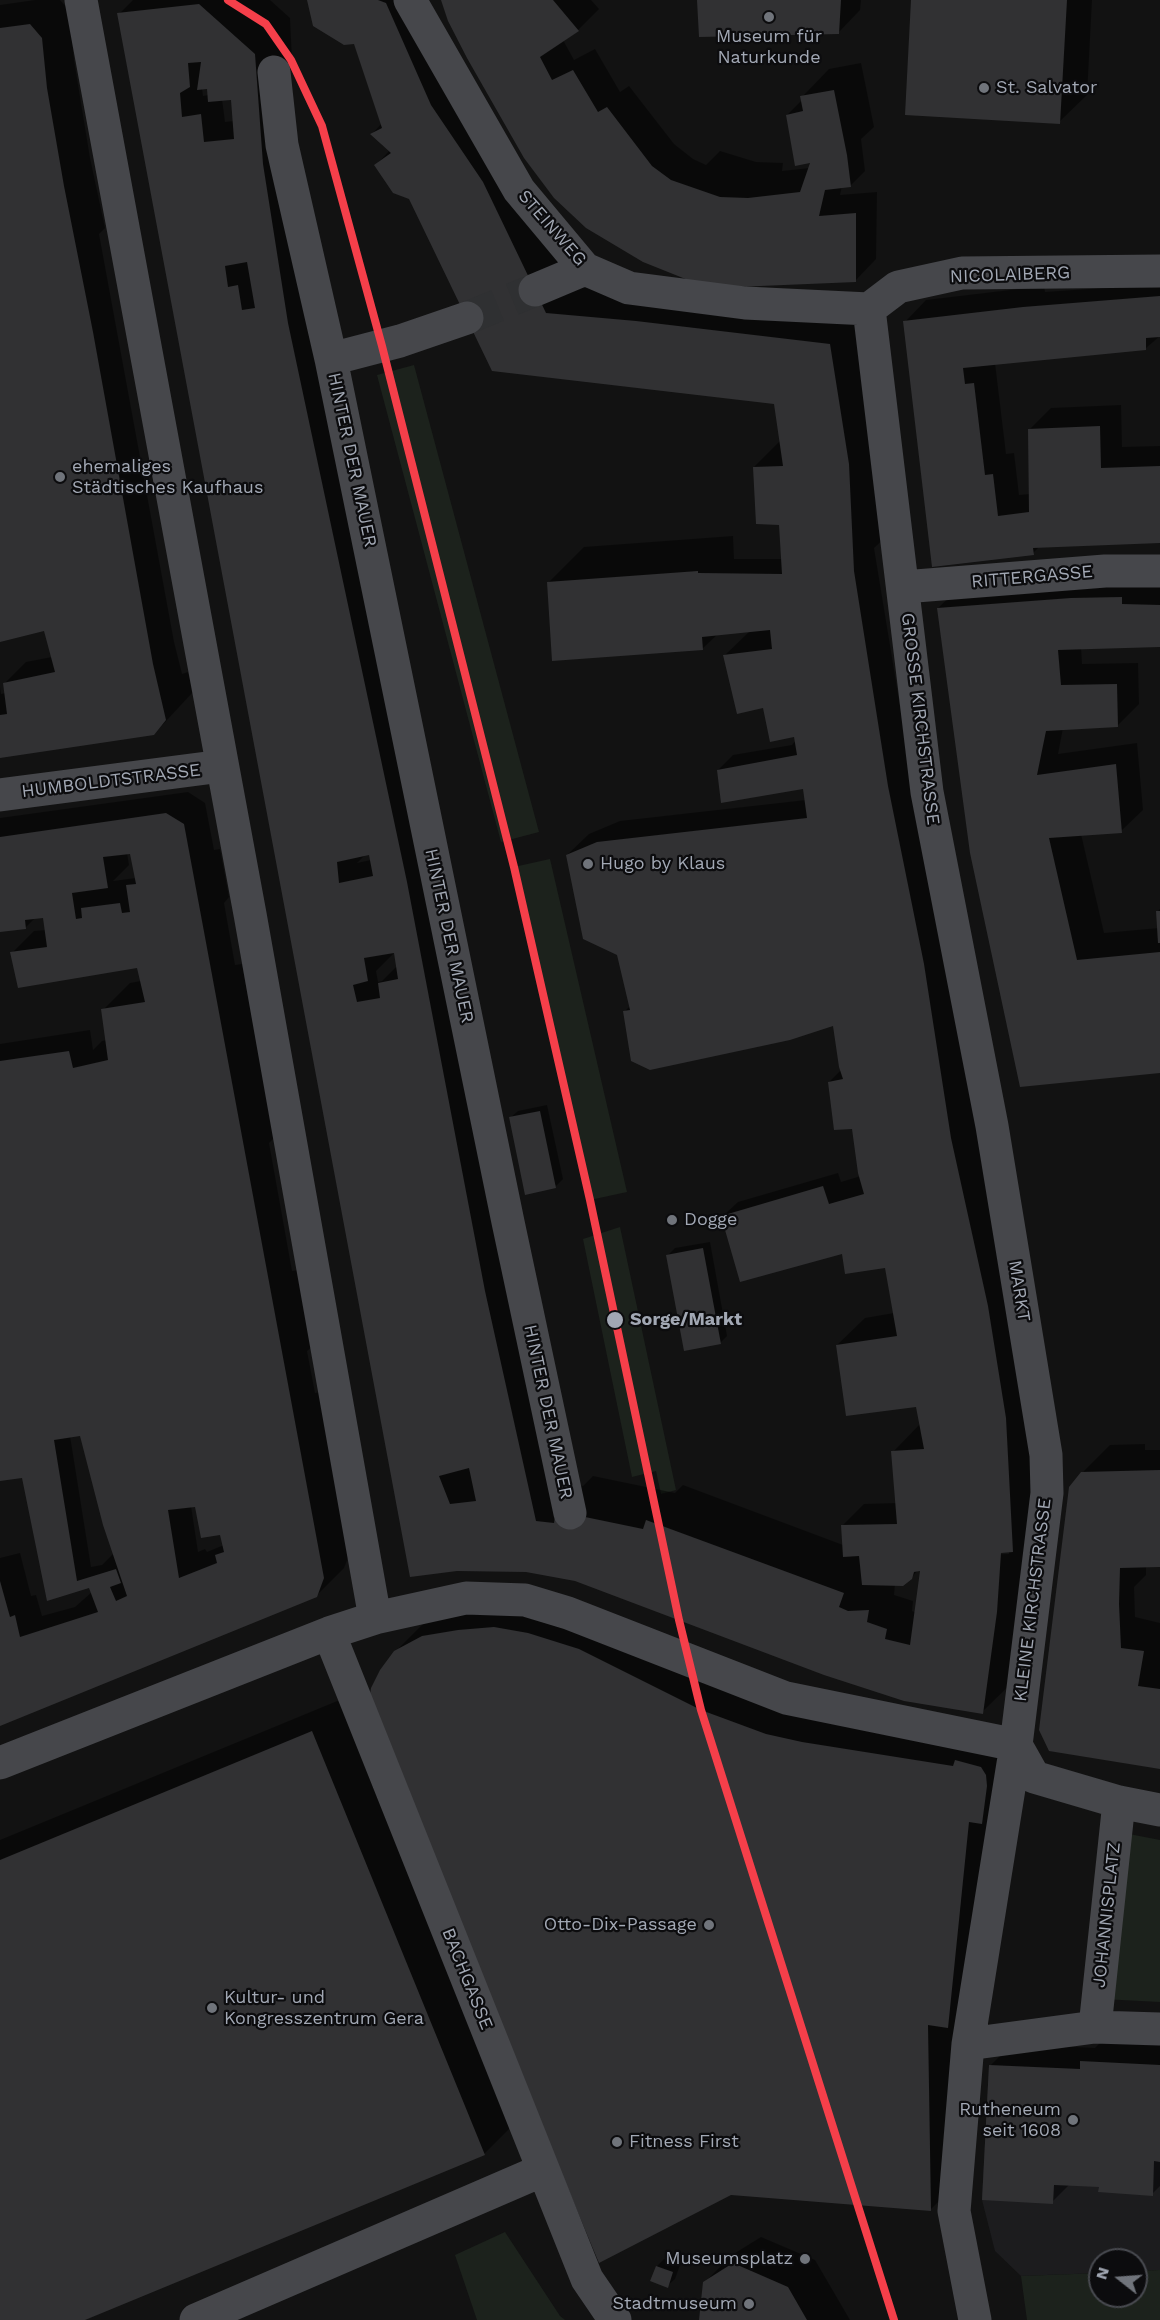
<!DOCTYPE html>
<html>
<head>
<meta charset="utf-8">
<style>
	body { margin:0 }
	#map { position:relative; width:1160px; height:2320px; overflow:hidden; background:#121212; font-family:"Work Sans",sans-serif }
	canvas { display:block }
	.north { position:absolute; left:1088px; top:2248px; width:60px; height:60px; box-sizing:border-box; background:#0c0c0e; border:2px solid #484a50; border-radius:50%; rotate:287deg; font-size:16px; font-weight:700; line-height:24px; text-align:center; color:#a2a8b4 }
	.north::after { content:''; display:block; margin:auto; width:21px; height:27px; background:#70747b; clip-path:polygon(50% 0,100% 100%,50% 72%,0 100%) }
</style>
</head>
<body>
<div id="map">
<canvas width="1160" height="2320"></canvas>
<div class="north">N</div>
</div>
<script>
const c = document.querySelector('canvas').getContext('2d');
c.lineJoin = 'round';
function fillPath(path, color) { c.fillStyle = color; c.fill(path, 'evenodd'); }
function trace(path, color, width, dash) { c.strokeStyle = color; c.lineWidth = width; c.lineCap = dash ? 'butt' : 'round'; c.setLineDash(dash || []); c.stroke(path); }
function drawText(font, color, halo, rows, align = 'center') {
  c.font = font + ' "Work Sans",sans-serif'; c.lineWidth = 4.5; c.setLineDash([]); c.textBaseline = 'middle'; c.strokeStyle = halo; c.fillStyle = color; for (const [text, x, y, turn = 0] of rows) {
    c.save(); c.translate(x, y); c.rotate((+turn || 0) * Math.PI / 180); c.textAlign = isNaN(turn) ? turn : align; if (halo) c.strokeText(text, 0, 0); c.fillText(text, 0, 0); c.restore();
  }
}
fillPath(new Path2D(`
	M989,2065L1160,2074V2270L1136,2271V2260H1100V2273L1021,2276L995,2251L982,2200Z`), '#1c1c1e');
fillPath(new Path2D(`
	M414,365L539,832L501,842L377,375Z
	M550,859L627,1192L590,1200L514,867Z
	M620,1227L676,1490L661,1494L656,1471L632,1477L583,1239Z
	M1124,1833L1160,1840V2002L1102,1999Z
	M505,2232L560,2316L565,2320H477L455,2255Z
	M1160,2270V2320H1027L1021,2276L1100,2273V2296H1136V2271Z`), '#1c221c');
fillPath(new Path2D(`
	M35,0H60L69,10L74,60L90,158L105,228L99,234L174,642L182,674L188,672L193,692L154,734L0,755V687L1,694L6,693L4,684L26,662L52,657L45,630L0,640V5Z
	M133,0H270L290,18L292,60L278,74L561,1484L583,1486L593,1476L675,1493L683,1485L843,1545L842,1526L864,1504L897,1503L893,1452L921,1423L917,1405L837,1345L865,1318L894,1313L886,1266L723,1216L738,1202L838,1173L841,1182L861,1176L854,1127L829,1082L841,1070L836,1025L624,1012L631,1005L618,954L567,855L589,834L620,821L806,800L804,788L718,770L733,755L792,745L796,740V735L764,707L725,655L750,631L718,634L702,649L549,582L584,547L733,536L734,559H783L781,523L754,467L781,440L775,403L493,370L411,199L376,165L390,150L372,134L382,123L355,42L309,0H415L573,286L664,294L857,317L889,534L874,548L909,761L1032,1390L1033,1529L1018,1677L982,1712L576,1580L526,1571L457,1570L119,14ZM208,87L209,95L203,96L202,88ZM236,98L234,121L225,122L222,99ZM370,853L371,860L357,863L366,854ZM395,952L397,966L382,981L378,982L376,971ZM1009,1551V1554L946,1556ZM922,1569L917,1613L912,1611L913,1601L894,1595L895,1584L911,1578L918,1570Z
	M443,0H591L599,9L578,30L563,40L574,60L595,49L620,92L629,86L674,144L693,159L706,165L720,151L756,162L783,163L782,171L810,168L811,164L787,115L802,100V97L829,69L861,63L874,127L861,139L865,171L850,186H842L840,195L877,192L876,259L855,281L793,283Z
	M699,0H861L860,10L839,32Z
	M913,0H1092L1087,95L1059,122Z
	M1160,284V336L1146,348L995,363L1006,454L1014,453L1019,495L1030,494L1029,430L1051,408L1121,405L1122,447L1160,446V542L1039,547L1033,553L933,565L905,322L926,300L1044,286L1045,292Z
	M1160,578V645L1081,647L1082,664L1138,663L1139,704L1118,725L1063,728L1058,754L1137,743L1143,810L1121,831L1081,834L1104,933L1159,928L1157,912L1160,909V1071L971,853L938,608L960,587Z
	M188,792L205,803L214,850L220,849L229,897L224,903L235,965L242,964L274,1138L269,1143L292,1271L299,1270L313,1346L307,1351L315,1393L331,1390L351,1550L344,1568L316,1596L0,1724V1558L20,1553L31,1596L36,1595L42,1616L75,1607L92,1592L90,1585L48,1599L23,1476L0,1479V1044L90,1030L93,1050L102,1041L107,1040L103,1010L130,983L141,981L138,967L12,953L34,931L46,930L44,916L36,917L26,927H0V818ZM131,852L136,878L113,881L129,865L127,853ZM81,1434L114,1553L102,1565L91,1567L70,1436ZM200,1505L221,1534L224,1545L207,1552L205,1549L198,1552L191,1506Z
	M547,1105L563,1179L556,1186L510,1118L518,1111Z
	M710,1242L727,1336L720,1343L668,1255L675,1248Z
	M1145,1444V1450H1160V1565L1146,1566V1575L1134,1587L1135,1617L1160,1623V1767L1050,1749L1082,1473L1110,1445Z
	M486,1603L728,1683L1013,1747L975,1999L955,2020L957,2183L930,2210L395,1652L423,1624Z
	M347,1697L520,2118L484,2154L81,2320H0V1840Z
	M1103,2040L1160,2043V2186L1152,2194L1100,2186L1070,2184L1052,2202L991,2065L1012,2044L1095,2048Z
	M761,2237L815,2260L850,2320H700L704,2283L732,2255Z
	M664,2259L680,2265L675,2279L667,2286L657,2266Z`), '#0007');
fillPath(new Path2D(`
	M307,0H378L386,3L431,105L483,182L546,313L636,321L830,344L849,464L854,571L888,786L924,964L951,1138L988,1306L1006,1418L1013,1552L1001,1553L997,1612L983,1714L904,1701L824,1675L575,1581L526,1572L457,1571L410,1577L117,13L199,4L255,54L263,164L288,323L407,882L485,1291L536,1521L554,1523L556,1511L643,1529L646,1520L844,1593L839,1607L848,1611L869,1610L867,1622L887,1629L885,1639L910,1645L920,1571L914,1572L912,1579L903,1586L862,1585L859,1556L843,1557L841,1525L897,1524L891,1451L924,1449L916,1407L846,1416L836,1345L897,1336L885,1268L845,1274L842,1254L740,1282L721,1216L823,1186L829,1204L864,1194L858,1173L852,1129L834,1130L828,1082L843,1079L839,1067L833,1026L790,1040L650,1070L631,1061L623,1011L630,1010L617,955L583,939L566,855L597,842L807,818L803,789L721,803L717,770L797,755L794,737L770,742L763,708L737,714L723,655L772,649L770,630L702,637L703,650L552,661L547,582L698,571V573L782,574L779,525L756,524L753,467L783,466L774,404L492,371L409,199L393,193L374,165L391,153L370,134L382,128L354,44L344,45L313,26ZM201,62L197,90L207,89L208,102L231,100L234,139L204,142L201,114L182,117L180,93L190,87L188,63ZM247,262L255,308L242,310L238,285L228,287L225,266ZM369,855L373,876L339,883L337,862ZM394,953L398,979L378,983L380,998L357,1002L353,985L368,981L364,958ZM469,1468L476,1501L450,1504L439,1476Z
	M441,0H553L579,31L540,57L552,80L573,70L598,112L607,107L652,166L671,180L720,197L748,198L800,192L810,163L795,166L786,115L803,111L800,96L834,90L847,155L851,187L825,190L819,216L856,213V282L736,287L688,280L643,262L586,228L554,198L524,158L467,58L448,21Z
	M697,0H841L839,34L699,37Z
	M911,0H1067L1060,124L905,115Z
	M30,24L42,38L47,88L64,186L93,332L153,664L166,720L154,735L0,758V715L7,714L3,683L55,672L44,631L0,642V28Z
	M1160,296V337L1146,338V350L963,368L965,384L974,383L985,475L993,474L998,516L1029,512L1028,429L1100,426L1101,468L1160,466V543L1033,548L1034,555L932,567L903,321L1023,307Z
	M1122,597V604L1160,605V647L1058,650L1061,685L1117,684L1118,727L1046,731L1037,775L1116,764L1122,833L1049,838L1077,960L1160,952V1073L1020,1087L970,853L937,608L1071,598Z
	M166,813L184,824L324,1578L317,1597L0,1726V1581L10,1617L15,1615L20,1637L98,1612L89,1588L47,1601L22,1478L0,1481V1061L69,1051L73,1068L108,1060L101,1009L145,1002L137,968L18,988L10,952L47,947L43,918L25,920L26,929L0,932V837ZM130,854L136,884L126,885L130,912L122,913L120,903L81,908L82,918L76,919L72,893L108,888L103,857ZM80,1436L103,1525L127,1596L116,1601L110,1587L121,1583L116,1569L77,1581L54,1440ZM195,1507L201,1538L220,1535L224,1552L215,1555L217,1563L179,1578L168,1510Z
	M1156,911H1160V943H1158Z
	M540,1111L556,1188L525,1195L509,1117Z
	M703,1248L721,1344L684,1351L666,1255Z
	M1160,1470V1567L1120,1568L1119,1604L1121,1648L1144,1651L1138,1686L1160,1689V1769L1049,1751L1039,1730L1069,1487L1081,1472Z
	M494,1627L528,1633L579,1649L701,1710L766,1734L802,1742L953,1766L955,1760L981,1767L986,1775L987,1786L982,1824L969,1822L948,2028L928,2025L931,2211L731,2195L599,2263L368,1709L371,1688L380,1670L394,1651L422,1636L458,1630Z
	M312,1731L485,2155L85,2320H0V1860Z
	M1080,2061L1160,2065V2162L1154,2161L1153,2196L1098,2192L1099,2187L1054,2185L1053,2204L982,2200L989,2065L1080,2069Z
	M733,2263L788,2287L807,2320H699L703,2282Z
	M656,2266L673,2272L668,2288L650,2281Z`), '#313133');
trace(new Path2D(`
	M467,318L535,290`), '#2f3032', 33, [33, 16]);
trace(new Path2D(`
	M81,0L250,914L375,1618
	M410,0L519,190L585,269L629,288L745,303L869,309
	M274,72L282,145L331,359L508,1222L570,1513
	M535,290L585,269
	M869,309L927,792L992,1126L1046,1455L1047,1493L1016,1745L968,2044L954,2211L975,2320
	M869,309L898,287L962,273L1160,271
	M331,359L400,341L467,318
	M903,587L1105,571H1160
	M0,795L222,766
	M329,1633L587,2279L615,2320
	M1016,1745L1034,1777L1119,1802L1160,1810
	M0,1763L329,1633L375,1618L466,1598L525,1600L568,1613L786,1698L1016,1745
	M1119,1802L1095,2027L1160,2029
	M968,2044L1095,2027
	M196,2320L543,2170`), '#46474b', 33);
trace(new Path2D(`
	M228,0L266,24L291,60L322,126L382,346L514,867L590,1200L679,1620L701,1710L894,2320`), '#f53f4a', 8);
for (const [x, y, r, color] of [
	[769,17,6,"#70747b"],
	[984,88,6,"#70747b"],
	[60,477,6,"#70747b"],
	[588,864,6,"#70747b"],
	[672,1220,6,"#70747b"],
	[615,1320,9,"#a2a8b4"],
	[709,1925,6,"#70747b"],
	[212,2008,6,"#70747b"],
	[1073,2120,6,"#70747b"],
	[617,2142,6,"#70747b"],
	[805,2259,6,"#70747b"],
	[749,2304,6,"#70747b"]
]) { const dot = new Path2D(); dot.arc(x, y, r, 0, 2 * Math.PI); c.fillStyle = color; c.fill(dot); trace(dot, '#0c0c0e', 2); }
drawText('18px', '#a2a8b4', '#0c0c0e', [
	["Museum für",769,37,"center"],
	["Naturkunde",769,58,"center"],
	["St. Salvator",996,88],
	["ehemaliges",72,467],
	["Städtisches Kaufhaus",72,488],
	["Hugo by Klaus",600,864],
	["Dogge",684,1220],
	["Otto-Dix-Passage",697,1925,"right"],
	["Kultur- und",224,1998],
	["Kongresszentrum Gera",224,2019],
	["Rutheneum",1061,2110,"right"],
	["seit 1608",1061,2131,"right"],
	["Fitness First",629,2142],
	["Museumsplatz",793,2259,"right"],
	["Stadtmuseum",737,2304,"right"]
], 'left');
drawText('18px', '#a2a8b4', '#0c0c0e', [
	["STEINWEG",552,228,49],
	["NICOLAIBERG",1010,275,-2],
	["HINTER DER MAUER",352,460,78],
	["RITTERGASSE",1032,577,-5],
	["GROSSE KIRCHSTRASSE",920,719,83],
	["HUMBOLDTSTRASSE",111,781,-7],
	["HINTER DER MAUER",449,936,78],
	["MARKT",1019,1291,81],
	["HINTER DER MAUER",548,1412,78],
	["KLEINE KIRCHSTRASSE",1033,1600,-83],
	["JOHANNISPLATZ",1107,1915,-84],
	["BACHGASSE",467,1979,68]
]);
drawText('bold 18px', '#a2a8b4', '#0c0c0e', [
	["Sorge/Markt",630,1320]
], 'left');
</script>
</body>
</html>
